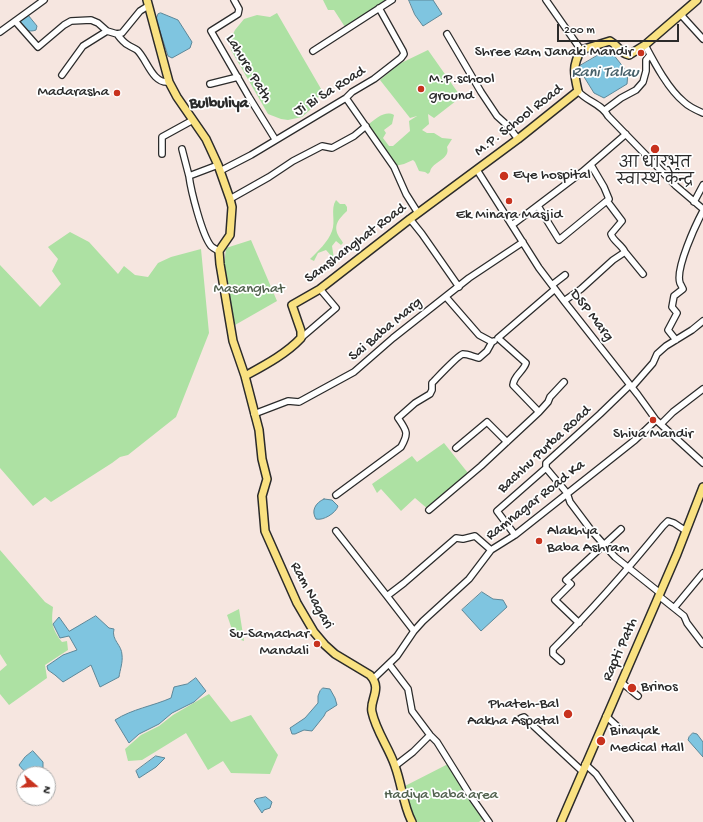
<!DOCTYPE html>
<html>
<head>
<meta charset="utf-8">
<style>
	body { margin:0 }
	#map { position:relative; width:703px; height:822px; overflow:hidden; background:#f6e6e0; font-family:"Gochi Hand",sans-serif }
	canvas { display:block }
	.north { position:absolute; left:16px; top:766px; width:40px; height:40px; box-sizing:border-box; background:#fff; border:1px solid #aaa; border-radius:50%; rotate:109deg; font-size:11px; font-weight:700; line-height:16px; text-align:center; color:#2b2b2b }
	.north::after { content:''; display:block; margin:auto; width:14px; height:18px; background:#c8321e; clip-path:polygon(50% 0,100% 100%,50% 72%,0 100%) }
	.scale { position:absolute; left:557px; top:24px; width:122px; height:18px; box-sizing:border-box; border:2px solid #2b2b2b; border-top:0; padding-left:5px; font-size:12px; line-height:14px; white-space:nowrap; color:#2b2b2b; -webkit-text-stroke:3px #fff; paint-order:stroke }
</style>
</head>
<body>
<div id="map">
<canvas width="703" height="822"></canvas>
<div class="north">N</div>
<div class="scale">200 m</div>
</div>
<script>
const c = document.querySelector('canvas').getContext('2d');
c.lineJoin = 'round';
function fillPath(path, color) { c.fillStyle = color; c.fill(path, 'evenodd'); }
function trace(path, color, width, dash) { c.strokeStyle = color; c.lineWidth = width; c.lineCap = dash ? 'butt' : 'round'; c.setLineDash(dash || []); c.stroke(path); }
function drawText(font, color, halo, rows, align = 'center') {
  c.font = font + ' "Gochi Hand","Playpen Sans Deva",sans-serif'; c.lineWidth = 3.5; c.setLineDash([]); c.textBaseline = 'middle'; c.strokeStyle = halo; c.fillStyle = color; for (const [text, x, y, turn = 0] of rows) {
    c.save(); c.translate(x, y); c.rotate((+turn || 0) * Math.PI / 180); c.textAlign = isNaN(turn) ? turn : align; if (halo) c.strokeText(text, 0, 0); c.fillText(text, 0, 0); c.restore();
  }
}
fillPath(new Path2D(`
	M323,0H386L345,27L334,10H328Z
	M277,13L324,94L317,98L311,109L302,117L288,120L281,119L268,114L231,50L232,36L235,30L244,19L257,15L270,17Z
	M428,50L461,97L434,118L428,114L429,124L422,130L427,133H434L442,138L452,139L447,147C451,160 432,161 430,172L428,174L425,172L419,171L415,162L413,160L404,164L395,166L371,131L369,124C376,118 386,110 394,115L392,124L384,130L386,133L383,138L389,146H393L410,131L409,121L417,116L410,118L380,80L399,64Z
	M336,200L340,204H345L347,207V211C340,218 333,224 338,235C339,238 342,240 343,243L341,245L336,241L332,246L334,259L326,250L318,253L314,261L310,259C318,251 328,242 332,231C336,221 330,209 336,200Z
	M70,232L89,242L118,274L124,266L135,275L148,277L158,263L171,257L201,249L209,333L176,417L128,455L120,457L112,463L51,502L45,497L33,506L0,468V265L40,307L61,284L52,271L58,259L48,247Z
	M251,240L277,301L235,325L224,266L226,248Z
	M444,443L468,473L429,510L415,498L401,511L381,489L377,493L372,484L412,456L417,462Z
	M0,550L45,602L53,607C51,623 52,629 62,642L67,641L68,650L45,665L47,678L9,705L0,694V671L7,665L0,654Z
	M239,609L244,641L235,638L227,615Z
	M209,694L231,722L251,715L278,755L270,774L231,773L223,761L208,770L186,733L142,760L128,761L125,749L141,735L159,726L173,715Z
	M450,763L485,817L479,822H417L401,788Z`), '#ade1a3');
const water = new Path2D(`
	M409,0H433L442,14L423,26L415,15Z
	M161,13L178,20L192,42L190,48L172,58L168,56L156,19L158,14Z
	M28,15L37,26L36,30C28,33 22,29 19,21Z
	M609,49L628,73L627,84L604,98L594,93L578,67Z
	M324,499L332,500L338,506C336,513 323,521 316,519C311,511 315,503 324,499Z
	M482,592L493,599L503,600L507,607L481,631L462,610Z
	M96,616L109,628L114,629C111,640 122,645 122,655C123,662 120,670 119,677L100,687L91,665L63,682L55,675L48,670L47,666L63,655L77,650L69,636L60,638L53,624L59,617L69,631Z
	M196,678L206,691L194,702L172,713L159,724L139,734L129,743L115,720C132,709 153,706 171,698L174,687L187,684Z
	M323,688L330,689L335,698L337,705L326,712L324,716L312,731L304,730L295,734H292L290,728L305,718L318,703V696L320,691Z
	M693,733L697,734L703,742V757L688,740L689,737Z
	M33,751L43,762V772L40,774C32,774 24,773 19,765L25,757Z
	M156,756L165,758L156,767L139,778L136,771Z
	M266,797L272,802L270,808L264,810L262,813L254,801L256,799Z`);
fillPath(water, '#7fc5e0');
trace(water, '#5d8798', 1);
const minor = new Path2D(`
	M234,0L239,9L238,14L211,31L249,97L275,139
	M546,0L581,50
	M682,13L683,17L703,39
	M15,21L38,47L64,25L71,21L91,20L98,23L107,31L117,34L122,33L140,11L148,6
	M0,32L44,0
	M117,34C120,38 124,43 128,45C131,47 134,48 137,50C147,59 152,84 169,82
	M447,34L481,92L497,116L508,126L518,139
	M645,45C654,62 668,89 684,102C689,107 696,110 703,113
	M313,51L392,0
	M62,75L83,46L107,31
	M210,84L238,77
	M578,91C587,102 601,103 608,116L676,186L703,209
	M346,98L394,167L406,194L418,213
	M605,110L621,98L636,90L643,82L646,71V60L650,55
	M182,149L189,176L218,165
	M162,154V137L193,120
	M477,170L539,268L564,301L638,395L656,420L703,463
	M220,171L251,155L346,98L352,92L374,79L401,58L404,54L403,51L379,8
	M189,176C191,191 202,235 211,246C213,248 217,250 219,251
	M230,199L269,177L293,161L322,146L332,148L354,136L366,126
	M607,201L622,221L611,234C613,241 622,245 625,252
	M694,202L703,185
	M538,206L559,240L609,199L604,187L591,165
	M410,219L422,234L459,287
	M512,225L582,172L626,134
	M552,285L565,275
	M446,297L479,335L492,342L494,341
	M564,301L581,289L613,260L625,252L643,274
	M301,338L336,308L320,289
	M676,340L668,330L677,313L672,307L674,296L683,289C682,287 681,285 680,283C675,269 696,224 703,211
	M632,387L653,363L657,354L666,346L692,330L703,321
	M539,412L548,402L550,397L564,382
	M254,414L288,401L299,402L354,372L393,338L469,278L523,242
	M661,424L673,412L703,389
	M456,448L487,422L507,442
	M546,468L567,493L570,502L591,530L615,557L660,593
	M336,495L401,447C409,433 407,431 398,418L415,403L430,394L432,390V383C437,378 458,355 463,354C468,354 474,357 479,358L487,351L492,342
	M429,510L481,466L539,412L513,385C514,375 523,372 526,363L498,338L555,289
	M336,531L387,596
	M515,535L497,511L546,468V463L600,414L630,385
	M659,596L684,616L687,623L703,644
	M674,608L703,573
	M579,623L555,600L571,584L566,580L621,529
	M414,631L387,596L404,583L456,538L463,539L475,536L491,550
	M561,661L553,654V649C592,610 628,569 663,526L668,521L674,523L686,531
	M389,664L408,689L412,711L430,735L437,742L470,795L489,822
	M373,679L397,656L414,631L423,621L469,579L491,550L515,535L635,440L656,420
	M621,682L638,696
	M606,716L619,728
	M521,718L524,717L582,771
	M585,764L596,774L630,822
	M395,766L413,752L430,735`);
const major = new Path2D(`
	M147,0L169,82L177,97L206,139L218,165L230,199L232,207L230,235L219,251L220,264L233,341L245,376L259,430L262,459L267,479L262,496L265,531L297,603L314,632L325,645L335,654L370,675C383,689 369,700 372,712C376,731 389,748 395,766C402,785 403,805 412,822
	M245,376C265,365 286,354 301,338V331L292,305L320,289L410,219L518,139L578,91C574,74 572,66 581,50L610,41C619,46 618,52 629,55L645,45L697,0
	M561,822L677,554L703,487`);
trace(minor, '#2b2b2b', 8);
trace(major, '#2b2b2b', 10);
trace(minor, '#fff', 5.5);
trace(major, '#f9e181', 7);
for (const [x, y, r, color] of [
	[641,53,4,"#c8321e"],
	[421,89,4,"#c8321e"],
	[117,93,4,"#c8321e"],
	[655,149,5,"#c8321e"],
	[504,176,5,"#c8321e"],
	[509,201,4,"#c8321e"],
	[653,420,4,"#c8321e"],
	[539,541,4,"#c8321e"],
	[317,644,4,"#c8321e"],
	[632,688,5,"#c8321e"],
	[568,714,5,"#c8321e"],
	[601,741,5,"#c8321e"]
]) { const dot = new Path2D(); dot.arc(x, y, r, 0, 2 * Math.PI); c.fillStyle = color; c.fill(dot); trace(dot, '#fff', 1.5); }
drawText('15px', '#2b2b2b', '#fff', [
	["Shree Ram Janaki Mandir",633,53,"right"],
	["M.P.school",429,80],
	["ground",429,97],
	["Madarasha",109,93,"right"],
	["आ धारभुत",655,165,"center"],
	["स्वास्थ केन्द्र",655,182,"center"],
	["Eye hospital",513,176],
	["Ek Minara Masjid",509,216,"center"],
	["Shiva Mandir",653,435,"center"],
	["Alakhya",547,532],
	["Baba Ashram",547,549],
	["Su-Samachar",309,635,"right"],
	["Mandali",309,652,"right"],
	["Brinos",641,688],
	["Phateh-Bal",559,705,"right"],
	["Aakha Aspatal",559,722,"right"],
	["Binayak",610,732],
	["Medical Hall",610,749]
], 'left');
drawText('15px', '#2b2b2b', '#fff', [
	["Lahure Path",248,69,59],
	["Ji Bi Sa Road",330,92,-32],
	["M.P. School Road",519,121,-38],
	["Samshanghat Road",356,244,-37],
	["DSP Marg",591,316,52],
	["Sai Baba Marg",386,330,-40],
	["Bachhu Purba Road",545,450,-43],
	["Ramnagar Road Ka",536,501,-38],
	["Ram Nagari",311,596,61],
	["Rapti Path",621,650,-66]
]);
drawText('15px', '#52624f', '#fff', [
	["Masanghat",249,290],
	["Hadiya baba area",441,796]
]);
drawText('italic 16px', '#48616a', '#fff', [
	["Rani Talau",605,74]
]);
drawText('bold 16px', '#2b2b2b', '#fff', [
	["Bulbuliya",219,105]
]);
</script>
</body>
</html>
